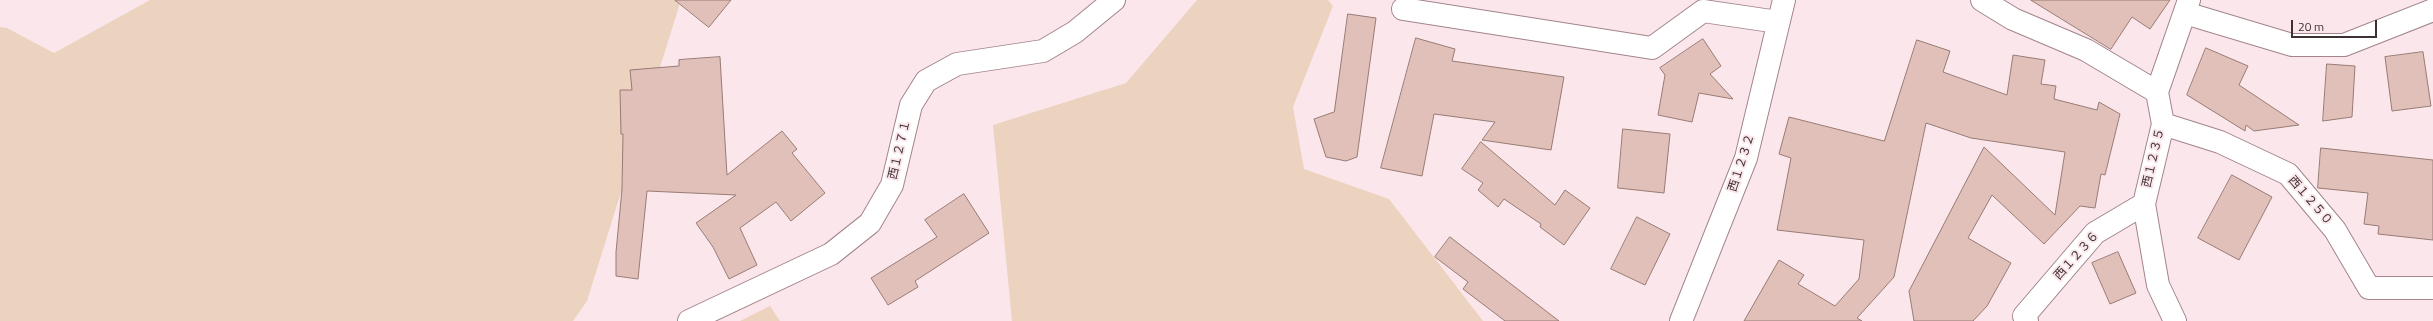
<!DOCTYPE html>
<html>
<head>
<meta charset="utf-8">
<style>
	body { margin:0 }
	#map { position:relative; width:2433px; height:321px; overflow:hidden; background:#fbe7eb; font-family:"Titillium Web",sans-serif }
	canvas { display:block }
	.scale { position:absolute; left:2291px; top:20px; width:86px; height:18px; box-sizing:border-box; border:2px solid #3d3133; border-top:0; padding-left:5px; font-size:12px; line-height:14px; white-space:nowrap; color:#3d3133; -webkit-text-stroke:3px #fbe7eb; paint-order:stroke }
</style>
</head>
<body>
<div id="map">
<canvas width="2433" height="321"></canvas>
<div class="scale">20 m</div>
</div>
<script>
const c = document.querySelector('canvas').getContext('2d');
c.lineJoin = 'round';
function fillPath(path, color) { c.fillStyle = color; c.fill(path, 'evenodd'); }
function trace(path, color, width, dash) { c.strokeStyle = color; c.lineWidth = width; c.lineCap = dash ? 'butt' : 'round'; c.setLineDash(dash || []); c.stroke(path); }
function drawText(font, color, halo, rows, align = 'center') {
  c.font = font + ' "Titillium Web","Noto Sans JP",sans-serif'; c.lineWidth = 4; c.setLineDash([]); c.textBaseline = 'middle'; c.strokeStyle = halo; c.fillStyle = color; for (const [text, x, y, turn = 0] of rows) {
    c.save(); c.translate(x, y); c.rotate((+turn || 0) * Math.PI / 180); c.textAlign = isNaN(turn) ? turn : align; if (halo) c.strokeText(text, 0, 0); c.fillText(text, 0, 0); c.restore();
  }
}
fillPath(new Path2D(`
	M150,0H681L587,301L573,321H0V27L7,28L54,53Z
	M1197,0H1328L1333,6L1293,107L1304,169L1389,199L1483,321H1012L993,125L1126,83Z
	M770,306L780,321H740Z`), '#ebd3bf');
const building = new Path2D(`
	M675,0H731L709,27Z
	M2031,0H2170L2150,29L2132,17L2111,49Z
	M1348,14L1376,18L1357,157L1346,161L1326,157L1314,119L1334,112Z
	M1416,38L1455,49L1452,61L1564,77L1551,150L1482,140L1495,122L1434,114L1422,176L1381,168Z
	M1703,39L1721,66L1710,74L1733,99L1699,93L1692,122L1658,115L1665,75L1660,68Z
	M1917,40L1950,51L1943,72L2007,95L2013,55L2045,60L2041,84L2056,86L2054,99L2097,110L2099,102L2120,114L2105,175L2101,174L2095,208L2080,206L2044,244L1992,195L1968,238L2011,263L1987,306L1973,321H1914L1909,291L1984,147L2055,215L2065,152L1971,138L1926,123L1894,277L1857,318L1862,321H1744L1779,260L1804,275L1798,284L1835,306L1859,279L1864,240L1777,230L1791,158L1779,154L1789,117L1884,141Z
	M2206,48L2248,66L2239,85L2299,125L2254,131L2246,125L2245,131L2187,95Z
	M2423,52L2431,106L2392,111L2385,57Z
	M720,57L727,175L782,131L797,149L792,153L825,193L791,221L776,202L740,228L757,265L729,279L713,247L696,223L736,195L647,191L638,279L616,276V252L622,189L623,134H621L620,90H632L630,70L679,66V60Z
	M2327,64L2355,66L2352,117L2323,121Z
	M1623,129L1670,134L1664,193L1618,188Z
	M1481,142L1555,205L1565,190L1590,208L1564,245L1540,227L1541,224L1504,199L1498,207L1478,190L1483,183L1462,169Z
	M2321,148L2433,160V240L2378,234L2379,226L2364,224L2368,193L2318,188Z
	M2232,175L2272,197L2239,260L2198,238Z
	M964,194L989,233L915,281L918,287L888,305L871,278L937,237L925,220Z
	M1637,217L1670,234L1645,285L1611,269Z
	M1450,237L1559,321H1505L1463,289L1468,282L1435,257Z
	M2118,252L2136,293L2110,304L2092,263Z`);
fillPath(building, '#e0c0b9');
trace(building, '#987b74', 1);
const street = new Path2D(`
	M1982,0L2013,19L2086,50L2157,92L2163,124L2144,204L2158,285L2175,321
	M1403,9L1652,48L1703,11L1778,22
	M2185,13L2292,45H2344L2433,10
	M2157,92L2189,0
	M2163,124L2220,142L2288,174L2335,230L2369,288H2433
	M689,321L831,254L870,223L892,185L911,105L926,81L957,64L1043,51L1075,32L1114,0
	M1681,321L1746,158L1784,0
	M2027,321L2024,316L2095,233L2144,204`);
trace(street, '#a3858b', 24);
trace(street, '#fff', 22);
drawText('12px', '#3d3133', '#fbe7eb', [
	["西１２７１",900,150,-77],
	["西１２３５",2154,158,-77],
	["西１２３２",1742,163,-72],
	["西１２５０",2310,201,49],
	["西１２３６",2077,256,-48]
]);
</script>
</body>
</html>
